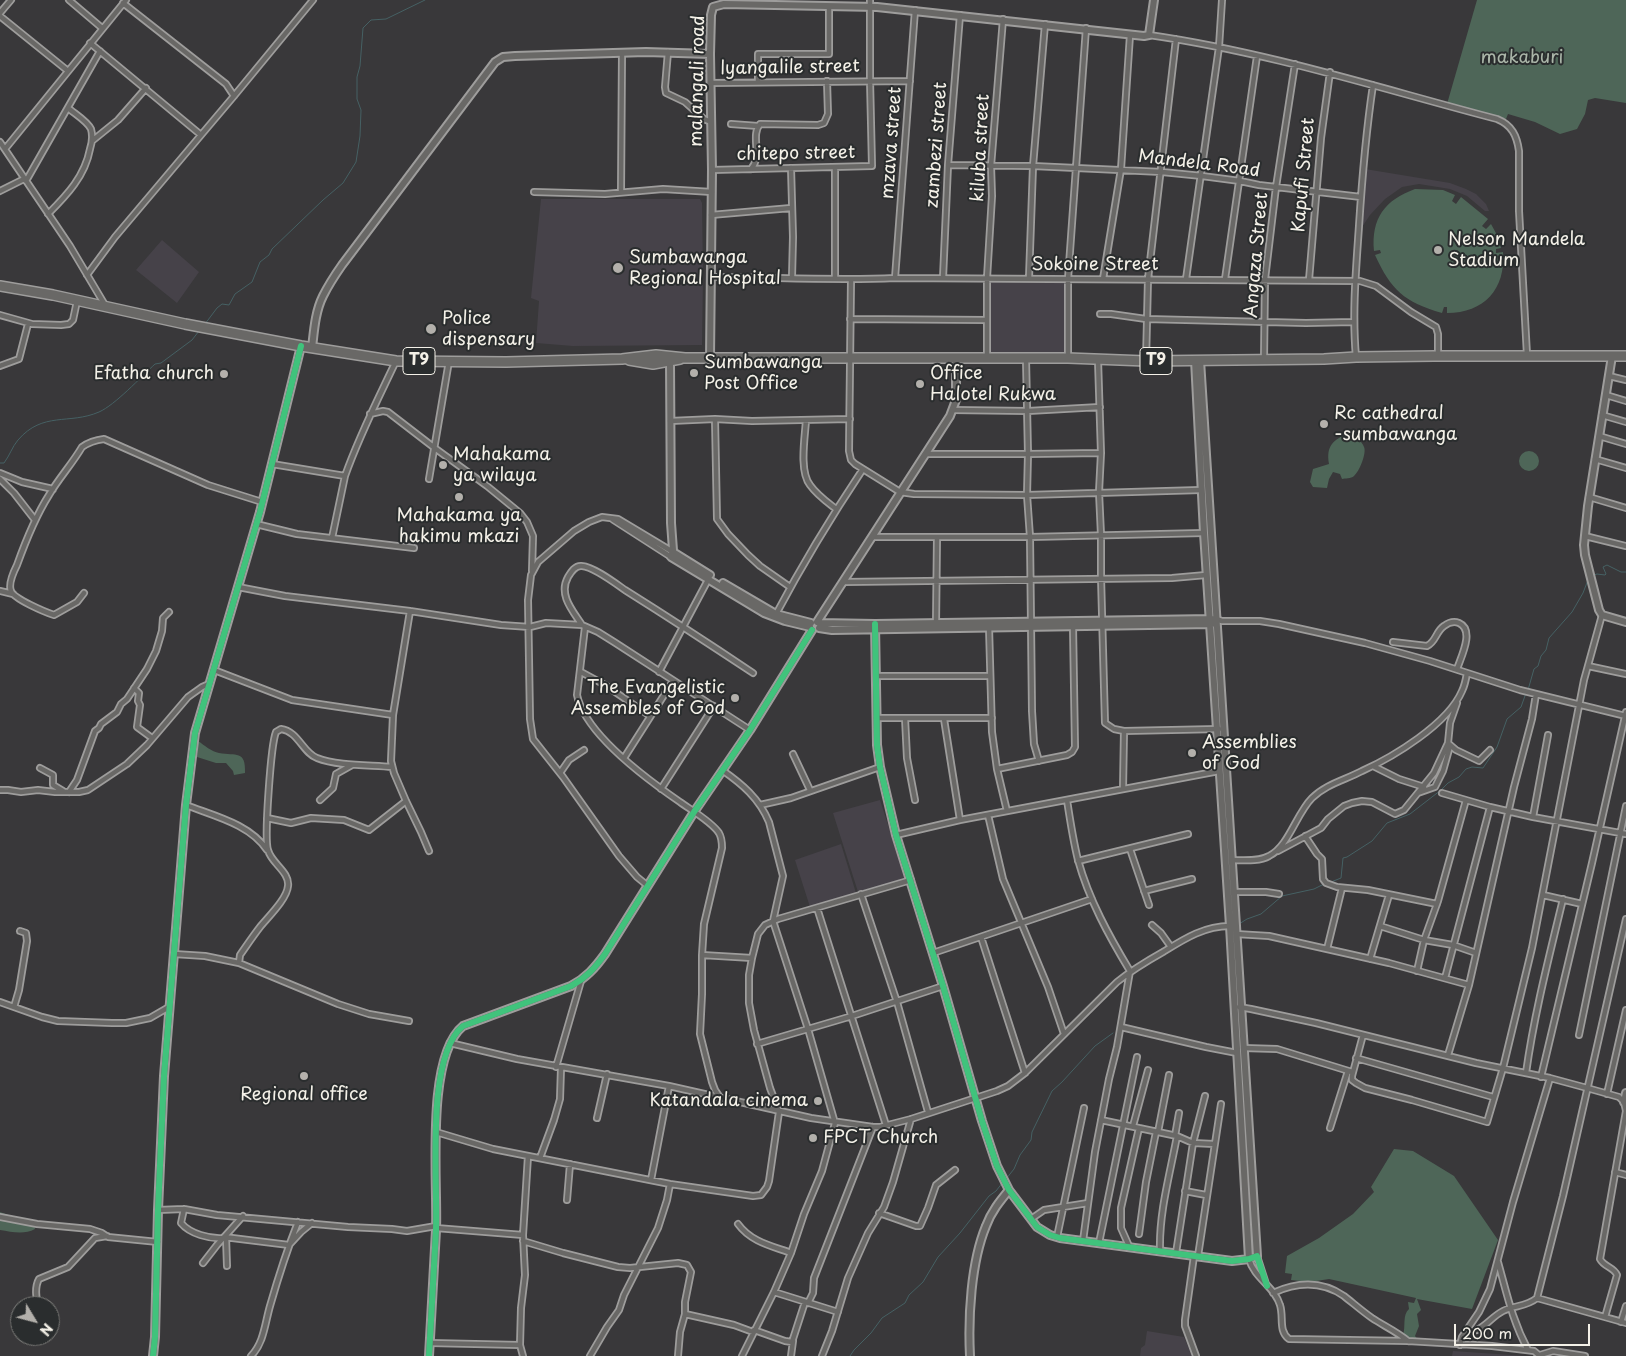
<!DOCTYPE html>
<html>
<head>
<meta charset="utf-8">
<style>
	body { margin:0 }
	#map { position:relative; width:1626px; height:1356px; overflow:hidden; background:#39383a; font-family:"Playpen Sans",sans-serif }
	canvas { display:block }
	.north { position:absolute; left:10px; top:1296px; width:50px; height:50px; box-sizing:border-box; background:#2a2d2e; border:1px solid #7b7b78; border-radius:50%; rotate:127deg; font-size:14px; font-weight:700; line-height:20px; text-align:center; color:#f4f1e8 }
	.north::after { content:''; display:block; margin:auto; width:18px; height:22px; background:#b3b0ab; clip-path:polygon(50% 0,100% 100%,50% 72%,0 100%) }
	.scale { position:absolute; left:1454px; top:1324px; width:136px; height:22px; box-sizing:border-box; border:2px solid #f4f1e8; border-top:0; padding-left:6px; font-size:15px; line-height:18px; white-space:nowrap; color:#f4f1e8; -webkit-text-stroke:4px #2a2d2e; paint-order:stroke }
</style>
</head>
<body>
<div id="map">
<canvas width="1626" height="1356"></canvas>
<div class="north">N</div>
<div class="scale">200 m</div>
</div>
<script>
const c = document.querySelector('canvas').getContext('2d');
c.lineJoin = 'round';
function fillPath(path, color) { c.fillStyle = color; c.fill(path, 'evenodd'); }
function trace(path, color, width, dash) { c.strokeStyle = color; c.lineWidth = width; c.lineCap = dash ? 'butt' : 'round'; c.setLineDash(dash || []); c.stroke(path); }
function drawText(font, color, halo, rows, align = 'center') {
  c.font = font + ' "Playpen Sans",sans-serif'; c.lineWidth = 4; c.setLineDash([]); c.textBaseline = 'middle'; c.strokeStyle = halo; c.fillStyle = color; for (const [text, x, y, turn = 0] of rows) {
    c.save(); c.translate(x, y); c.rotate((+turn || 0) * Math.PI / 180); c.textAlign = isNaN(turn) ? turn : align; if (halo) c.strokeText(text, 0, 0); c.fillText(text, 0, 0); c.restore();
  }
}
fillPath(new Path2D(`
	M1365,169L1450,183L1466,189L1476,194L1486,204L1489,211H1485L1467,196L1450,189L1419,184L1402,187L1385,199L1370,215L1360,230Z
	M541,199H700L702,203L703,276L702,345L573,346L536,343L539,301L531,298Z
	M162,240L199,272L177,303L136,270Z
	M989,281L1066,282L1065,357H990Z
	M880,800L905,878L859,895L833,813Z
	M841,844L856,893L810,907L795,860Z
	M1147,1331L1184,1337L1192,1356H1140L1141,1348L1145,1345Z
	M1453,1351L1526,1356H1452Z`), '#464249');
fillPath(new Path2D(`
	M1477,0H1626V103L1595,98L1588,100L1585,114L1577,129L1560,134L1535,122L1508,114L1506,119L1447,104Z
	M1415,189L1443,190L1455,195L1452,201L1456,204L1461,197L1488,219L1482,226L1486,229L1491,224L1497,235L1501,248L1496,249V253L1503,252C1506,289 1484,313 1447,313V307H1444L1442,313C1404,302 1391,290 1375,255L1381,253L1380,250L1374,251C1371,218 1385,200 1415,189Z
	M1349,432C1355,436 1362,441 1364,447C1367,453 1359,472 1354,476C1351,479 1345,478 1342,479L1340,474L1333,472L1329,479L1327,488L1313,487L1310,482L1313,469L1329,464C1326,445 1333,441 1349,432Z
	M1519 461a10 10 0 1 1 20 0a10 10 0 1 1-20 0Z
	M198,741C204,745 212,752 219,753C236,756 246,750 245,773L234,775L233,771L226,763H216L197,757Z
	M1394,1149L1413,1151L1454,1176L1498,1240L1472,1309L1417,1299L1421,1310L1417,1314L1419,1326L1415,1336L1418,1340H1409L1403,1335C1406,1327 1402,1315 1409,1309L1408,1302L1414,1303L1416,1298L1329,1279L1310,1282L1291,1280L1292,1274L1285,1273L1287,1256L1319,1238L1353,1214L1374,1192L1371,1187Z
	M0,1212L34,1224L35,1229C24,1235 12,1232 0,1230Z`), '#4e6658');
trace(new Path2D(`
	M205,324L217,308L222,304L229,305L235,294L252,282L260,262L269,255L272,249L323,200L343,183L356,162L360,136L361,110L357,99V77L360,66L363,28L371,20L386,19L425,0
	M0,463H4C10,455 12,447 18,440C43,411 69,425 99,412C115,405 141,377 155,364L161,363L192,340L199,331
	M1594,575L1597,574L1605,575L1606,574L1603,567L1607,565L1621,572H1626
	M1528,690L1534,669L1538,666L1541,656L1546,650L1549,638L1572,612L1583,593L1588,580
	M1327,882H1331L1341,878L1343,858L1347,857L1372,841L1387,823L1410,814L1441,790L1448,783L1459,777L1466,769L1472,767L1483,768L1497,747L1507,719L1521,707L1526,693
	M1239,924L1247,919L1261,914L1282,896L1314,889L1324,884
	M1006,1179L1014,1169L1020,1155L1031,1140L1032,1132L1052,1091L1062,1082L1095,1046L1113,1033
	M850,1356L854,1350L871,1333L882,1318L905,1303L909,1295L923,1282L938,1257L960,1233L989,1196L996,1191L1003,1182`), '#466164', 1);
const street = new Path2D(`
	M69,0L102,28
	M123,3L226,84L234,96
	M0,13L11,0
	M0,16L68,71
	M1149,35C1268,52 1382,89 1497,119C1512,125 1517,136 1519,151V211L1527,355
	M90,43L201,135
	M668,52L665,87L666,93L685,102L704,119L711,122
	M758,82V54H829V7
	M710,83L910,81
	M731,124L758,126
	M92,141L118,120L146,88
	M0,142L70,246L105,305
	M5,149L126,0
	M948,165L1033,166L1162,172L1202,176L1240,181L1259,185L1361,197
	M835,167V279
	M791,168L793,237L792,277
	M751,169C763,156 750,136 760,124L818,125L824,123L828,114L827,81
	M712,170L872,166L870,80V0
	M26,181L100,51
	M0,191L24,179
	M534,192L605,194L663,189L712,192
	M621,192L622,53
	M48,214C67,195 85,176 90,149C92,143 93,136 91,129C87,121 75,114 68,108
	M711,215L791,208
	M87,275L115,237L234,96L313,0
	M711,277C772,277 834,281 895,278L1360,281L1376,286L1411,312L1436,327L1438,334V356
	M895,278L915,10
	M943,278L948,165L960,15
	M1029,278L1033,166L1045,24
	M1103,279L1121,169L1130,35
	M1186,279L1219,47L1222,0
	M1225,279L1257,56
	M851,280L849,451L851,460L855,464L900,492L914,494L1027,495L1201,490
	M1309,280L1321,138L1330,72
	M1100,314H1111L1146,319L1306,323L1353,322
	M0,315L32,324L61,325L69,324L73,320L77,301
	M850,319L987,320
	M1356,357C1352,313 1356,270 1359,226C1362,179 1366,132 1373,85
	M987,358V278L992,196L991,166L1003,19
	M1068,358V279L1086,28
	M1026,359L1028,454L1027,495L1030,537L1032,711L1034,744L1039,761
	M1098,360L1101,453L1099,492L1101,535V577L1105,723L1114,729L1124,731L1219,729
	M1264,360L1265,279L1276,187L1295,64
	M1146,361L1148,279L1176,39
	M0,366L19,359L28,324
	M1609,376L1626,380
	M1606,395L1626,401
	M952,410L1028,411L1100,407
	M370,414L383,411L388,412L436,449L487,486L520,513L527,522L533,536L532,571
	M1602,415L1626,422
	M715,419L717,519L728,534L748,555L760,566L790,587
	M806,420C805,437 799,471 810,485C817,495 827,502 836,509
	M670,421L715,419L752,421L850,419
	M1599,436L1626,444
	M925,454H1028L1101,453
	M1595,459L1626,468
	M272,464L345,476C359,436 378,399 396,361
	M0,473L22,482L53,489
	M0,479L14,493L35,520
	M429,479L449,361
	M1589,497L1626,508
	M612,519L671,557
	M256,524L297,534L414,548
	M1585,536L1626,546
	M872,537H1030L1204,533
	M332,538L345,476
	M844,582L1172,578L1206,575
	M238,587L285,596L410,611L501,625L530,627L546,623L582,625L598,632L614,642L750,730
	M0,591L13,594
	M84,593L77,602L54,615C45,612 14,599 11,591C8,584 14,571 17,565C26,540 35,517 49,495C59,478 72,464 82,447C89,442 96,440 104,439L208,485L262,502
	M410,611L393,715L391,761L394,773L406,801L421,832L429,851
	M775,616C802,565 831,517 863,469
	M1216,619L1222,621H1260L1279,624L1365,643L1430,661L1520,690L1626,716
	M936,624L937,537
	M582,625C573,611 558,595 568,577C571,572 575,565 582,566C594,567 615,583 625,590C668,617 711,645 753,673
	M585,627L577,695C585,734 648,780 680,802C691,810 712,822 719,833C722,838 722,843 722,848L704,924L702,955V994L700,1034L712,1082L715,1090L721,1099
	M989,627L992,732L997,769L1007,811
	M1393,642L1427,646C1436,642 1436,631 1444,626C1448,623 1454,621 1459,623C1475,630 1461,657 1457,669
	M1588,666L1626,674
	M214,670L292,700L393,715
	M581,672L605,685L650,716
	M659,672L709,578
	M876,676H990
	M134,688L139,693L138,701L140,705L137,727L152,738
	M876,718H992
	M905,718L907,758L915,800
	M944,719L960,820
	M1449,744L1456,750L1479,761L1490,750
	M793,754L810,790
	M624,758L673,681
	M1373,766L1399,779L1424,787
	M40,768L53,775V785L63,791
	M997,769L1067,755L1072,752L1075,747L1073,626
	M722,770C742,784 759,798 769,822L783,876L773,921L808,1029L835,1123L822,1171L804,1214L791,1253L774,1292L742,1356
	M560,773L569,760L584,750
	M661,789L714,706
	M1123,789L1124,731
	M0,790H8L21,792L38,790L55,792H79L88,790L127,764L147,745L188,697L202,687L209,684
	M69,792L77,780L95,731L99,728L101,724L117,712L121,704L127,699L147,669L156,651L162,631L163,618L169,612
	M1418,793L1435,787L1443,771L1450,746
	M1442,793L1490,807L1533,817L1626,834
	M320,800L333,788L336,774L352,765
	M1067,800C1070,820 1073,840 1078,860C1089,900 1109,936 1130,971L1117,1047L1109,1079L1095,1152L1083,1241
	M186,805C214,816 250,824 267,850
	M760,805L791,798L880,767
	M988,815L1003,879L1048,987L1064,1034
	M1533,817L1548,735
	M267,818L291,823L311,818L344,820L369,830L406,801
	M896,835L960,820L1219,771
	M1305,836L1317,854L1322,859L1323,879L1326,883L1337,887L1368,890L1437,904
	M1130,849L1149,905
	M1278,851L1321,828L1328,819L1344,806L1352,803L1362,801L1372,802L1395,814L1404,810L1434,773L1448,743L1450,723L1457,703
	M1231,860C1242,860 1259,862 1269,856C1289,846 1296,814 1312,798C1326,784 1345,780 1362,771C1393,757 1448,724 1462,691C1465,685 1466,679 1467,673
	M1078,861L1188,834
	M648,886L637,877L619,856L563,777L533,739L530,719L528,600L531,575L538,562L574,531L589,522L602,517L618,519L673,552
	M1144,891L1192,879
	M1233,892H1266L1279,894
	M861,894L897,1002L928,1112
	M1543,895L1582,904
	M817,908L886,1125
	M1152,925L1161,933L1171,947
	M1380,926L1424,940L1453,945L1476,953
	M1236,934L1269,936L1389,963L1469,985
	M981,937L1025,1073
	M1327,949L1342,888
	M933,953L1092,899
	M174,954L205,956L239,963L338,1004L369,1014L409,1021
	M702,955L752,958
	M1370,959L1389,895
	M239,963L240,955C247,945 253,936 260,927C268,917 287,899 288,886C290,872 271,863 268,850C264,838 271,744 276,732L281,729C298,731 303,753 317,758C337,766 370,765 392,767
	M1417,971L1424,940L1438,901L1466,800
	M1445,978L1490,807
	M0,1002L42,1017L58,1021L112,1023H126L150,1018L169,1007
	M14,1007L19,990L27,941L26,933L20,931
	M1239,1007L1251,1009L1316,1023L1476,1063L1550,1078L1587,1088L1619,1097L1624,1102L1626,1111
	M1121,1027L1206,1047L1237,1053
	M1363,1035L1352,1076V1080L1356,1083L1365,1088L1412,1100L1487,1122L1503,1068L1532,948L1584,680L1602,615
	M1579,1035L1626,806
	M450,1043L517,1059L669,1086L811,1118L873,1127H880L911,1119L997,1091L1008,1086L1025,1073L1117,982C1132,970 1147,961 1163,952C1184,939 1204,926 1230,926
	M757,1044L852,1016L943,986
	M1243,1048L1277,1049L1352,1072
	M1448,1055L1469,985L1514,787L1532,719L1536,694
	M1356,1058L1493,1097
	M556,1067L581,981
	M1526,1073C1534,1015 1549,957 1563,899
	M1541,1077L1592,863L1626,712
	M1607,1094L1626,1010
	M597,1118L607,1074
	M1101,1120L1177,1136L1193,1143L1214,1144
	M1133,1126L1148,1070
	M1330,1128L1348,1071
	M436,1132L493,1149L670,1184L753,1196L761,1195L767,1187L769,1181L779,1112L770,1088L754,1030L749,1003V975L752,958L758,934L765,925L778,919L911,880
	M1158,1132L1169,1075
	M1175,1136L1179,1113
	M540,1158L554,1120L560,1099L561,1068
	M1615,1172L1626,1175
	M651,1180L669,1086
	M1185,1191L1206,1195
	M567,1200L570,1164
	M184,1209L181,1223C190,1234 210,1239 223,1238
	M158,1210L184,1209L217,1215L348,1227L392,1229L407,1231L436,1226
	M879,1213L916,1226H920L928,1208L936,1185L955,1170
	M0,1217L37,1224L90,1229L102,1233L108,1237L158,1242
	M1031,1219L1044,1210L1088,1203
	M738,1224C751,1242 772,1246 791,1253
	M436,1228L523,1235
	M1139,1234L1146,1182L1156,1132
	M224,1237L289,1245L301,1232L312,1223
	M226,1237L227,1266
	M1057,1237L1084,1108
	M523,1241L563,1253L618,1267L630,1268L678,1263L687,1265L691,1272L685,1302V1314L680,1332L678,1356
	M1099,1243L1137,1057
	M1129,1246L1121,1228V1208L1139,1128
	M1160,1250C1159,1212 1170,1174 1177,1136
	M1176,1253L1193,1143L1205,1096
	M1194,1256L1185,1320V1326L1196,1356
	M1198,1256L1221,1104
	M1257,1256L1266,1284
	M1249,1259C1254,1278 1275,1287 1280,1305C1284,1317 1278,1331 1289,1339L1408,1341L1492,1346L1534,1351L1540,1356
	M1498,1262C1507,1294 1512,1320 1528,1350
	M203,1263L217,1245L243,1216
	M774,1292L838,1312
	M1273,1293C1297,1282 1322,1281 1344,1296C1353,1303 1362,1311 1372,1318C1384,1326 1396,1331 1408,1341
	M1537,1298L1626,1323
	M808,1303L813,1293L814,1278L873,1127
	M40,1306C35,1300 35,1286 39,1279L68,1267L95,1238L107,1236
	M685,1314L734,1325L753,1332
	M1605,1317L1617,1275C1614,1267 1604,1267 1600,1259L1626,1111
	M1621,1322L1626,1306
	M754,1330L785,1341L792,1342L805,1302
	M1477,1330C1487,1325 1493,1316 1503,1311C1515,1305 1526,1307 1537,1298L1563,1196L1626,919
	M430,1343L520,1345
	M1460,1345L1462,1337L1479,1312L1490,1289L1513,1202L1550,1078
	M1540,1355L1553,1351L1585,1356
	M251,1356C264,1343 265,1323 270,1306C278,1278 287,1250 298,1222
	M523,1356L520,1345L521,1308L525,1275L523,1235L528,1156
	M590,1356L607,1327L619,1310L624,1295L658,1228L667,1200L670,1184
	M791,1356L793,1341
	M822,1356L832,1331L848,1278L868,1233L884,1207L893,1182L911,1119`);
const secondary = new Path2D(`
	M312,348C314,331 315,312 323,296C328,286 335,275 342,265L495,62L503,57L515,56L646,52L710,54
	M1612,356L1588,506L1584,545L1585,555L1599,610L1602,615L1626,622
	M710,358L712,170L710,54L711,15L713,7L724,4L877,7L1144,36L1149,35L1154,0
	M1195,360L1204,533L1230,926L1249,1259
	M670,362L671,523L673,550L671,557L764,613L785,621L810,627
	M673,552L710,575
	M723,583L776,614L811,623
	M817,622L950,416L956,400V359
	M819,623L875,624L1212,619
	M875,624L877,745L880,767L896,835L943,986L982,1121L997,1166L1009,1190L1037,1227L1050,1235L1060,1238L1232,1261L1249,1259L1257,1256L1200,360
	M819,628L832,630L1212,624
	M1624,1102L1626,1093
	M153,1356L155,1337L158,1210L164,1076L186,805L195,733L260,512L301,346
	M429,1356C431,1314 434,1272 436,1230C438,1182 425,1057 463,1026L571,986C586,978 595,968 605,954L694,812L750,730L812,630
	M970,1356C968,1317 971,1262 986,1226C991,1212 1000,1201 1009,1190`);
const highway = new Path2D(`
	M0,286L53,295L185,324L301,346L396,361L506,362L622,359L656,355L685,358H1068L1146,361L1324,359L1356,357L1434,356H1626
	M629,360L653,364L680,359`);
trace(street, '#9e9d9c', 8);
trace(secondary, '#9e9d9c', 10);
trace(highway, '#9e9d9c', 12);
trace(street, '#696866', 4.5);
trace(secondary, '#696866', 6);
trace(highway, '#696866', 9);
trace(new Path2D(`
	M875,624L877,745L880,767L896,835L943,986L982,1121L997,1166L1009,1190L1037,1227L1050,1235L1060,1238L1232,1261L1249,1259L1257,1256L1267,1286
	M153,1356L155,1337L158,1210L164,1076L186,805L195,733L260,512L301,346
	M429,1356C431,1314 434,1272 436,1230C438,1182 425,1057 463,1026L571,986C586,978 595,968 605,954L694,812L750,730L812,630`), '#40c37c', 6);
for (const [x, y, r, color] of [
	[1438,250,5,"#b3b0ab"],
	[618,268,6,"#b3b0ab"],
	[431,329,6,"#b3b0ab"],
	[694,373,5,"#b3b0ab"],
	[224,374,5,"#b3b0ab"],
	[920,384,5,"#b3b0ab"],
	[1324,424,5,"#b3b0ab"],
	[443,465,5,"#b3b0ab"],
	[459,497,5,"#b3b0ab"],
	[735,698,5,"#b3b0ab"],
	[1192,753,5,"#b3b0ab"],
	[304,1076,5,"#b3b0ab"],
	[818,1101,5,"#b3b0ab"],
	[813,1138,5,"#b3b0ab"]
]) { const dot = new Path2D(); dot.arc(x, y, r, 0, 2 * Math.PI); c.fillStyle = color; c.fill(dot); trace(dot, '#2a2d2e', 2); }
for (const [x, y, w] of [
	[419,361,32],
	[1156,361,32]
]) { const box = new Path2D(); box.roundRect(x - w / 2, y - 13.5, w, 27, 4); c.fillStyle = '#2a2d2e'; c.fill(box); trace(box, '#f4f1e8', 1); }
drawText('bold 16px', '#f4f1e8', null, [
	["T9",419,361],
	["T9",1156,361]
]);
drawText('18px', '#abb6a9', '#2a2d2e', [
	["makaburi",1522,58]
]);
drawText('18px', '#f4f1e8', '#2a2d2e', [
	["lyangalile street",790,68,-1],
	["malangali road",698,81,-89],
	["mzava street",892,143,-86],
	["zambezi street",937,145,-86],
	["kiluba street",981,148,-87],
	["chitepo street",796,154,-1],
	["Mandela Road",1199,164,7],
	["Kapufi Street",1304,175,-85],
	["Angaza Street",1257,255,-85],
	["Sokoine Street",1095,265]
]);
drawText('18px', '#f4f1e8', '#2a2d2e', [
	["Nelson Mandela",1448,240],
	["Stadium",1448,261],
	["Sumbawanga",629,258],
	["Regional Hospital",629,279],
	["Police",442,319],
	["dispensary",442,340],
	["Sumbawanga",704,363],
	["Post Office",704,384],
	["Efatha church",214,374,"right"],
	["Office",930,374],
	["Halotel Rukwa",930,395],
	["Rc cathedral",1334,414],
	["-sumbawanga",1334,435],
	["Mahakama",453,455],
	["ya wilaya",453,476],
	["Mahakama ya",459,516,"center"],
	["hakimu mkazi",459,537,"center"],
	["The Evangelistic",725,688,"right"],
	["Assembles of God",725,709,"right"],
	["Assemblies",1202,743],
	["of God",1202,764],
	["Regional office",304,1095,"center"],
	["Katandala cinema",808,1101,"right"],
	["FPCT Church",823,1138]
], 'left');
</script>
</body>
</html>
